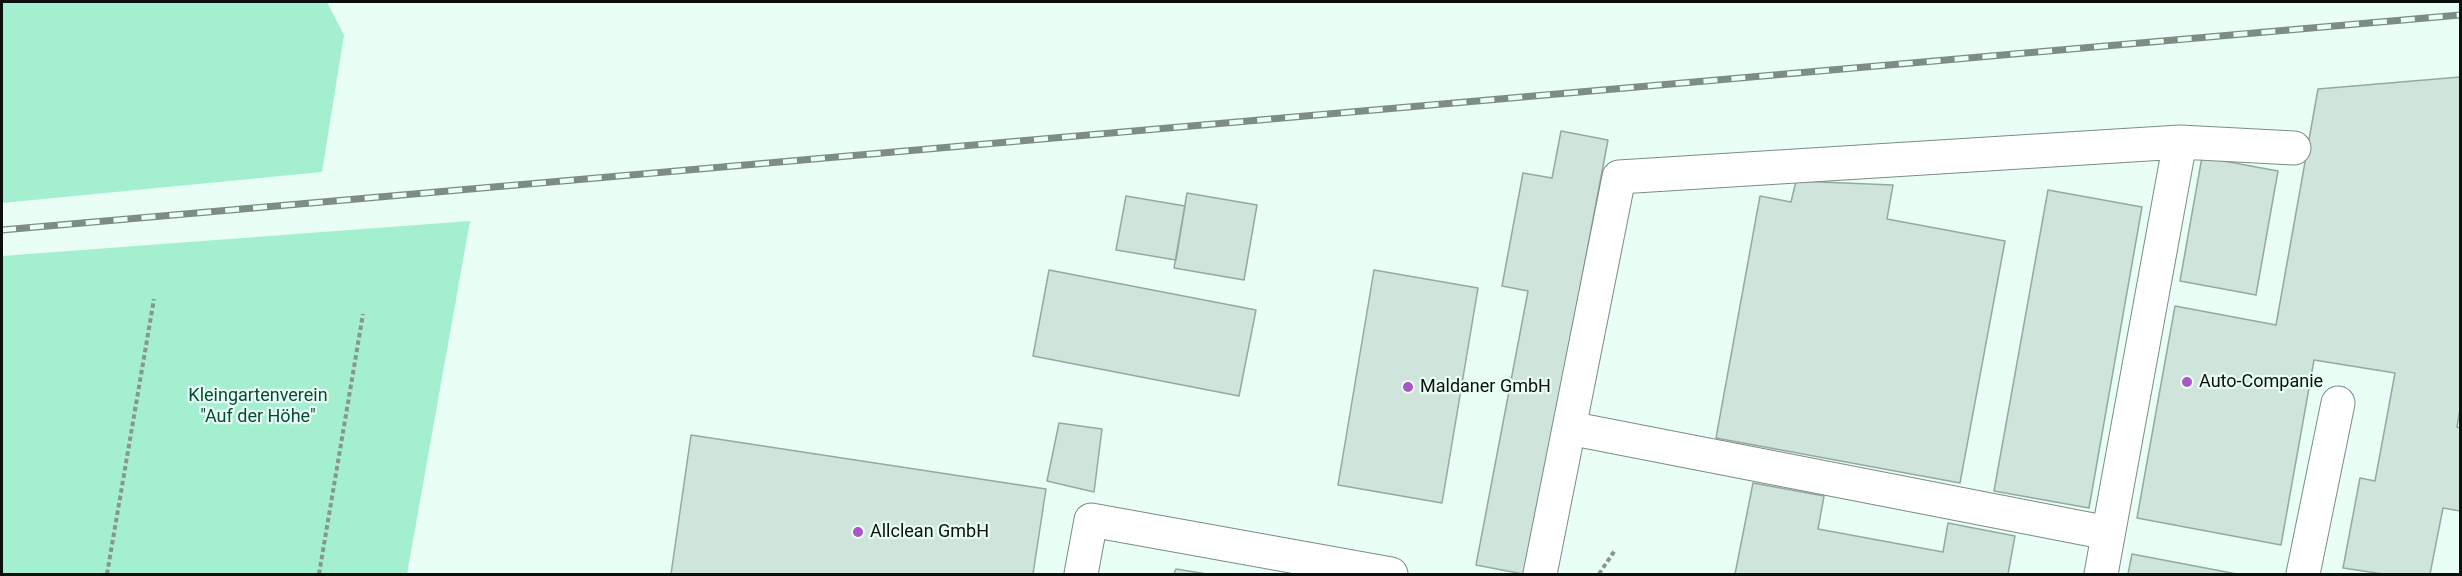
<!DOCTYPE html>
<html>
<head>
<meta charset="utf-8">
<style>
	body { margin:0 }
	#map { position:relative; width:2462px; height:576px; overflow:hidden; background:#e9fef4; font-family:Roboto,sans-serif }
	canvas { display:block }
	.frame { position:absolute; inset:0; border:3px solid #09100d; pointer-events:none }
</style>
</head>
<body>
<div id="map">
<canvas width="2462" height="576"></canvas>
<div class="frame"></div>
</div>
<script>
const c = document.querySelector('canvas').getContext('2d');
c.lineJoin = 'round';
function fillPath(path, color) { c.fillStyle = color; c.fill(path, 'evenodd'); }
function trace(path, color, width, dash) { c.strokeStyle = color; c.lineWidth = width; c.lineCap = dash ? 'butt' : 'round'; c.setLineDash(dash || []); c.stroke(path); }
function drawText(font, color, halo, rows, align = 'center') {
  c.font = font + ' Roboto,sans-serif'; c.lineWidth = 4.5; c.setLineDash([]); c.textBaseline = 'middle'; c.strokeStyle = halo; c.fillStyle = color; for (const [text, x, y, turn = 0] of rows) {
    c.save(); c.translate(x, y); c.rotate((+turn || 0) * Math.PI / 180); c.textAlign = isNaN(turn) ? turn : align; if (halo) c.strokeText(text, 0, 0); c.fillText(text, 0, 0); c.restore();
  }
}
fillPath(new Path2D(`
	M2,2H327L344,35L322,172L2,203Z
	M470,221L407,574H2V256Z`), '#a3efcf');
const building = new Path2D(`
	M2460,77V410L2457,427L2460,428V511L2443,508L2430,574H2383L2343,568L2360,478L2375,481L2395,373L2314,360L2281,545L2137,518L2175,306L2276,325L2318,89Z
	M1561,131L1608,140L1526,574H1523L1476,565L1528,291L1502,286L1523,173L1552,178Z
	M2202,157L2278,171L2256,295L2180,281Z
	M1796,181L1893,185L1887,219L2005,241L1960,483L1716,438L1760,196L1791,202Z
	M2048,190L2142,207L2089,508L1994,491Z
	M1187,193L1257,205L1244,280L1174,268Z
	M1126,196L1185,206L1176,260L1116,250Z
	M1049,270L1256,310L1239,396L1033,356Z
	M1374,270L1478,288L1442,503L1338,485Z
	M1059,423L1102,429L1094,492L1047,481Z
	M691,435L1046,489L1033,574H671Z
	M1753,483L1824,496L1818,529L1943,552L1948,523L2015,536L2008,574H1735Z
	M2132,554L2237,574H2128Z
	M1176,569L1207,574H1174Z`);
fillPath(building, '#cfe4da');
trace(building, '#95a9a0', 1.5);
const minor = new Path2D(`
	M2180,142L2294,148
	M1569,428L2108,533
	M1081,574L1091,520L1391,574
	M1540,574L1619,177L2180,142L2101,574
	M2303,574L2338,403`);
trace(minor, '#7a8d85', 35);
trace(new Path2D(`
	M107,574L154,299
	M319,574L363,314
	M1599,574L1615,550`), '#87968f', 4, [4.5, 3]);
trace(minor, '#fff', 33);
const rail = new Path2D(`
	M2,230L2460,15`);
trace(rail, '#7d8c85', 7);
trace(rail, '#e9fef4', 4.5, [14]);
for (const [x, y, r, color] of [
	[2187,382,6,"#a956c6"],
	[1408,387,6,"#a956c6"],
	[858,532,6,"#a956c6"]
]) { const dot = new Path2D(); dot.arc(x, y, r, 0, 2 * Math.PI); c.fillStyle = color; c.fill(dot); trace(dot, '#e9fef4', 2); }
drawText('18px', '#09100d', '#e9fef4', [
	["Auto-Companie",2199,382],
	["Maldaner GmbH",1420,387],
	["Allclean GmbH",870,532]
], 'left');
drawText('18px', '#044b36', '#e9fef4', [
	["Kleingartenverein",258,396],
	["\"Auf der Höhe\"",258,417]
]);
</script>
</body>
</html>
